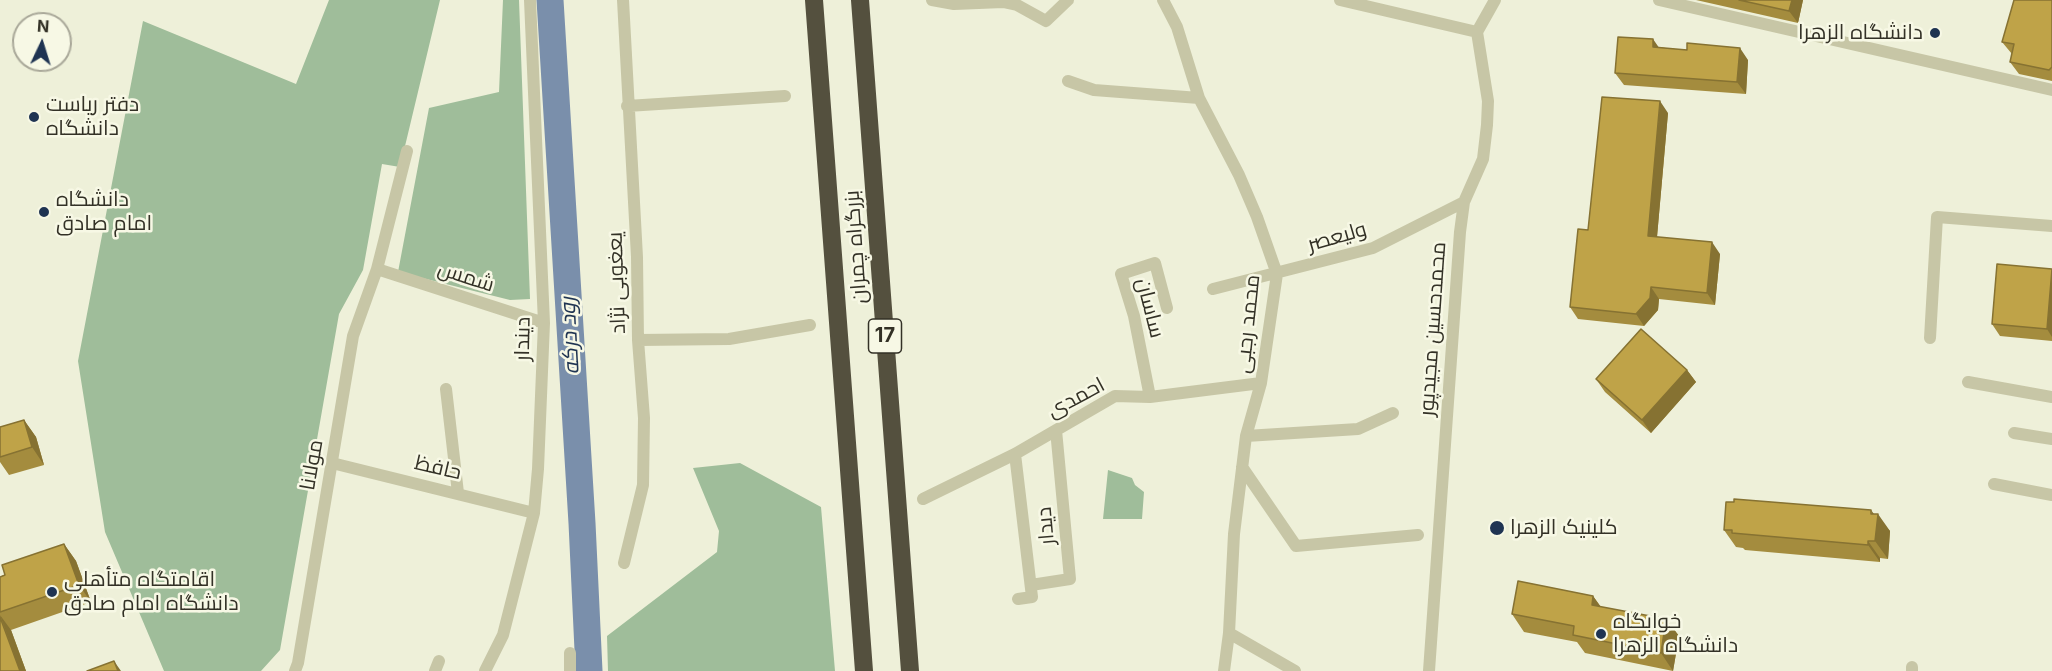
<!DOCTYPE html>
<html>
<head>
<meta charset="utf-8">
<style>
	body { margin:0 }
	#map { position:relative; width:2052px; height:671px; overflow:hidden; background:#eef0d9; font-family:Inter,sans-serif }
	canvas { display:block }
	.north { position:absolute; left:12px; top:12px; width:60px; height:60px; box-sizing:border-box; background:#f7f8e5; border:2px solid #a9a899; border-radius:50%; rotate:4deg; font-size:16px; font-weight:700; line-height:24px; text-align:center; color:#333126 }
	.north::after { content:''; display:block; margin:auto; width:21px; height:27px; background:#1f3452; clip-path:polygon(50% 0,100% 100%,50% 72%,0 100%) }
</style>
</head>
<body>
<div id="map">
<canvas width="2052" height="671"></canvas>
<div class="north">N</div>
</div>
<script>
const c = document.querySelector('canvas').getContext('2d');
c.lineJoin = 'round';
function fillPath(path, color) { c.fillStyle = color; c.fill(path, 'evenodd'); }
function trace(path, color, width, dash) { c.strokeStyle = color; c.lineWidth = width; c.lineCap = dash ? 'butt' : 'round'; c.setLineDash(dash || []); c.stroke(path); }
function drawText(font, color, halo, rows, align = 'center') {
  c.font = font + ' Inter,Cairo,sans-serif'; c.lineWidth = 5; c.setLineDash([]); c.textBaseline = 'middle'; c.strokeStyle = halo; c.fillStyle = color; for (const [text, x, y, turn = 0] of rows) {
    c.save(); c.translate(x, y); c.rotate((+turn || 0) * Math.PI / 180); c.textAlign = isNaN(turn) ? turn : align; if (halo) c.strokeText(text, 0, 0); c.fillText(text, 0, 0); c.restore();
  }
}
fillPath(new Path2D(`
	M329,0H440L400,167L382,164L363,270L339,314L280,650L261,671H164L105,532L78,361L143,21L296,84Z
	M503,0H519L530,299L510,300L398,272L429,108L499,92Z
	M740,463L821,507L835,671H608L607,636L717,552L719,531L693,468Z
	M1108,470L1132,478L1135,485L1144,492L1142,519H1103Z`), '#9fbd9a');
trace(new Path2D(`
	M550,0L582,523L589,671`), '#7a8fab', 27);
trace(new Path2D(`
	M623,0L637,257L638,340L644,418L643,485L624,563
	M932,0L954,4L1003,2L1017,5L1046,21L1068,0
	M1163,0L1177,27L1199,98L1239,175L1257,217L1277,274L1261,383L1246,436L1234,534L1229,633L1224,671
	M1340,0L1477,32
	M1659,0L2052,90
	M1068,81L1094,90L1199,98
	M627,106L785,96
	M377,269L544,323
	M1213,289L1373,248L1464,202
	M1930,338L1937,217L2052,226
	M638,340L729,339L810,325
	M1968,382L2052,397
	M446,389L458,493
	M1150,397L1134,316L1121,274L1155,263L1167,308
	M2014,433L2052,439
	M1246,436L1358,429L1393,413
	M1015,454L1032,597L1018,599
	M332,463L534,513
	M1242,467L1296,546L1418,535
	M1994,484L2052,495
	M923,499L1015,454L1115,396L1150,397L1261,383
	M1031,585L1070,579L1056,430
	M1229,633L1295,671
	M570,653V671
	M295,671L298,663L353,336L377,269L407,151
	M435,671L439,661
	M485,671L503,635L534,513L538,469L544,323L530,0
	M1429,671L1460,232L1464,202L1483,159L1487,125L1488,101L1477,32L1495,0
	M1912,671V667`), '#c7c6a6', 12);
trace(new Path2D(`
	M814,0L864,671
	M860,0L910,671`), '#54503e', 18);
fillPath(new Path2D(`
	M1696,0H1803L1798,23Z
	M2052,0V81L2019,74L2010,62L2012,54L2002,42Z
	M1659,47L1748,60L1746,94L1624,85L1615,73Z
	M1668,113L1657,237L1720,254L1715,305L1659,299L1658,310L1644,326L1578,319L1570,307L1588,230Z
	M2052,269V341L2000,336L1992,324Z
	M1687,370L1696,382L1651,433L1605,392L1596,379Z
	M24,420L36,437L44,465L9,475L0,462V427Z
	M1874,514L1890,531L1888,559L1880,558V562L1745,550L1743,548L1736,547L1724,530Z
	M64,544L76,561L91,602L11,630L26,671H0V577Z
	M1593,596L1601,607L1666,619L1679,636L1673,671L1585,653L1577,642L1524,632L1512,614Z`), '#a48c3e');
fillPath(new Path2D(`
	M1792,0H1803L1798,23L1789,11Z
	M1653,39L1662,52L1653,47Z
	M1740,48L1748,60L1746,94L1737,82Z
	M1660,101L1668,113L1656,248L1648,236Z
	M1712,242L1720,254L1715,305L1707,293Z
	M2052,271V337L2047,329Z
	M1651,287L1659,299L1658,310L1644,326L1636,314Z
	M1687,370L1696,382L1651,433L1642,420Z
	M24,420L36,437L44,465L32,447Z
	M1871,510L1877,518L1878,514L1890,531L1888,559L1875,541Z
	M1868,541L1880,558V562L1868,545Z
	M64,544L76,561L91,602L79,585Z
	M1593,596L1605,613L1592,605Z
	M0,615L11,630L26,671H20Z
	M1666,619L1679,636L1673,671L1661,653Z
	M114,661L121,671H118Z`), '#867232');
const building = new Path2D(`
	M1739,0H1792L1789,11Z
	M2014,0H2052V67L2049,70L2010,62L2014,44L2002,42Z
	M1618,37L1653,39V47L1687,50V43L1740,48L1737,82L1615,73Z
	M1602,97L1660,101L1648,236L1712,242L1707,293L1651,287L1650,298L1636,314L1570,307L1578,229L1588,230Z
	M1997,264L2052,269L2047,329L1992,324Z
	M1641,329L1687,370L1642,420L1596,379Z
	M24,420L32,447L0,457V427Z
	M1734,499L1871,510V514H1878L1875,541H1868V545L1732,533V530H1724L1726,502H1734Z
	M64,544L79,585L0,612V577L5,575L2,565Z
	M1518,581L1593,596L1592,605L1666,619L1661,653L1573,635L1574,626L1512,614Z
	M0,617L20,671H0Z
	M114,661L118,671H87Z`);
fillPath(building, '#bfa348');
trace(building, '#867232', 1.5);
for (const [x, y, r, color] of [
	[1935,33,6,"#1f3452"],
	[34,117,6,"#1f3452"],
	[44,212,6,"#1f3452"],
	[1497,528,8,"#1f3452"],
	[52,592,6,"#1f3452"],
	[1601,634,6,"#1f3452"]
]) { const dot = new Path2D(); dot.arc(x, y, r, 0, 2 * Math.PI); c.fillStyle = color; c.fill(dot); trace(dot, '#f7f8e5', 2); }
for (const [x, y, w] of [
	[885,336,33]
]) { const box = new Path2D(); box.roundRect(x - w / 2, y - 17, w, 34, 4.5); c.fillStyle = '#f7f8e5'; c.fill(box); trace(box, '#333126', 1.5); }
drawText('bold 20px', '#333126', null, [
	["17",885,336]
]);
drawText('21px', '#333126', '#f7f8e5', [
	["دانشگاه الزهرا",1923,33,"right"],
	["دفتر ریاست",46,105],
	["دانشگاه",46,129],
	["دانشگاه",56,200],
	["امام صادق",56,224],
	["کلینیک الزهرا",1510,528],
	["اقامتگاه متأهلی",64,580],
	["دانشگاه امام صادق",64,604],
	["خوابگاه",1613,622],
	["دانشگاه الزهرا",1613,646]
], 'left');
drawText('21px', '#333126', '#f7f8e5', [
	["ولیعصر",1337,237,-16],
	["بزرگراه چمران",856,247,-94],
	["شمس",466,277,18],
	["یعغوبی نژاد",617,283,-92],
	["ساسان",1150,308,76],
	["محمد رجبی",1248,324,-84],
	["محمدحسین مجیدپور",1433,329,-86],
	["دیندار",523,339,-89],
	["احمدی",1076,398,-28],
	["مولانا",312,465,-80],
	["حافظ",438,468,13],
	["دیدار",1046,526,-95]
]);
drawText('italic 22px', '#1f3452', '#f7f8e5', [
	["رود درکه",570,336,-93]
]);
</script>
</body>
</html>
